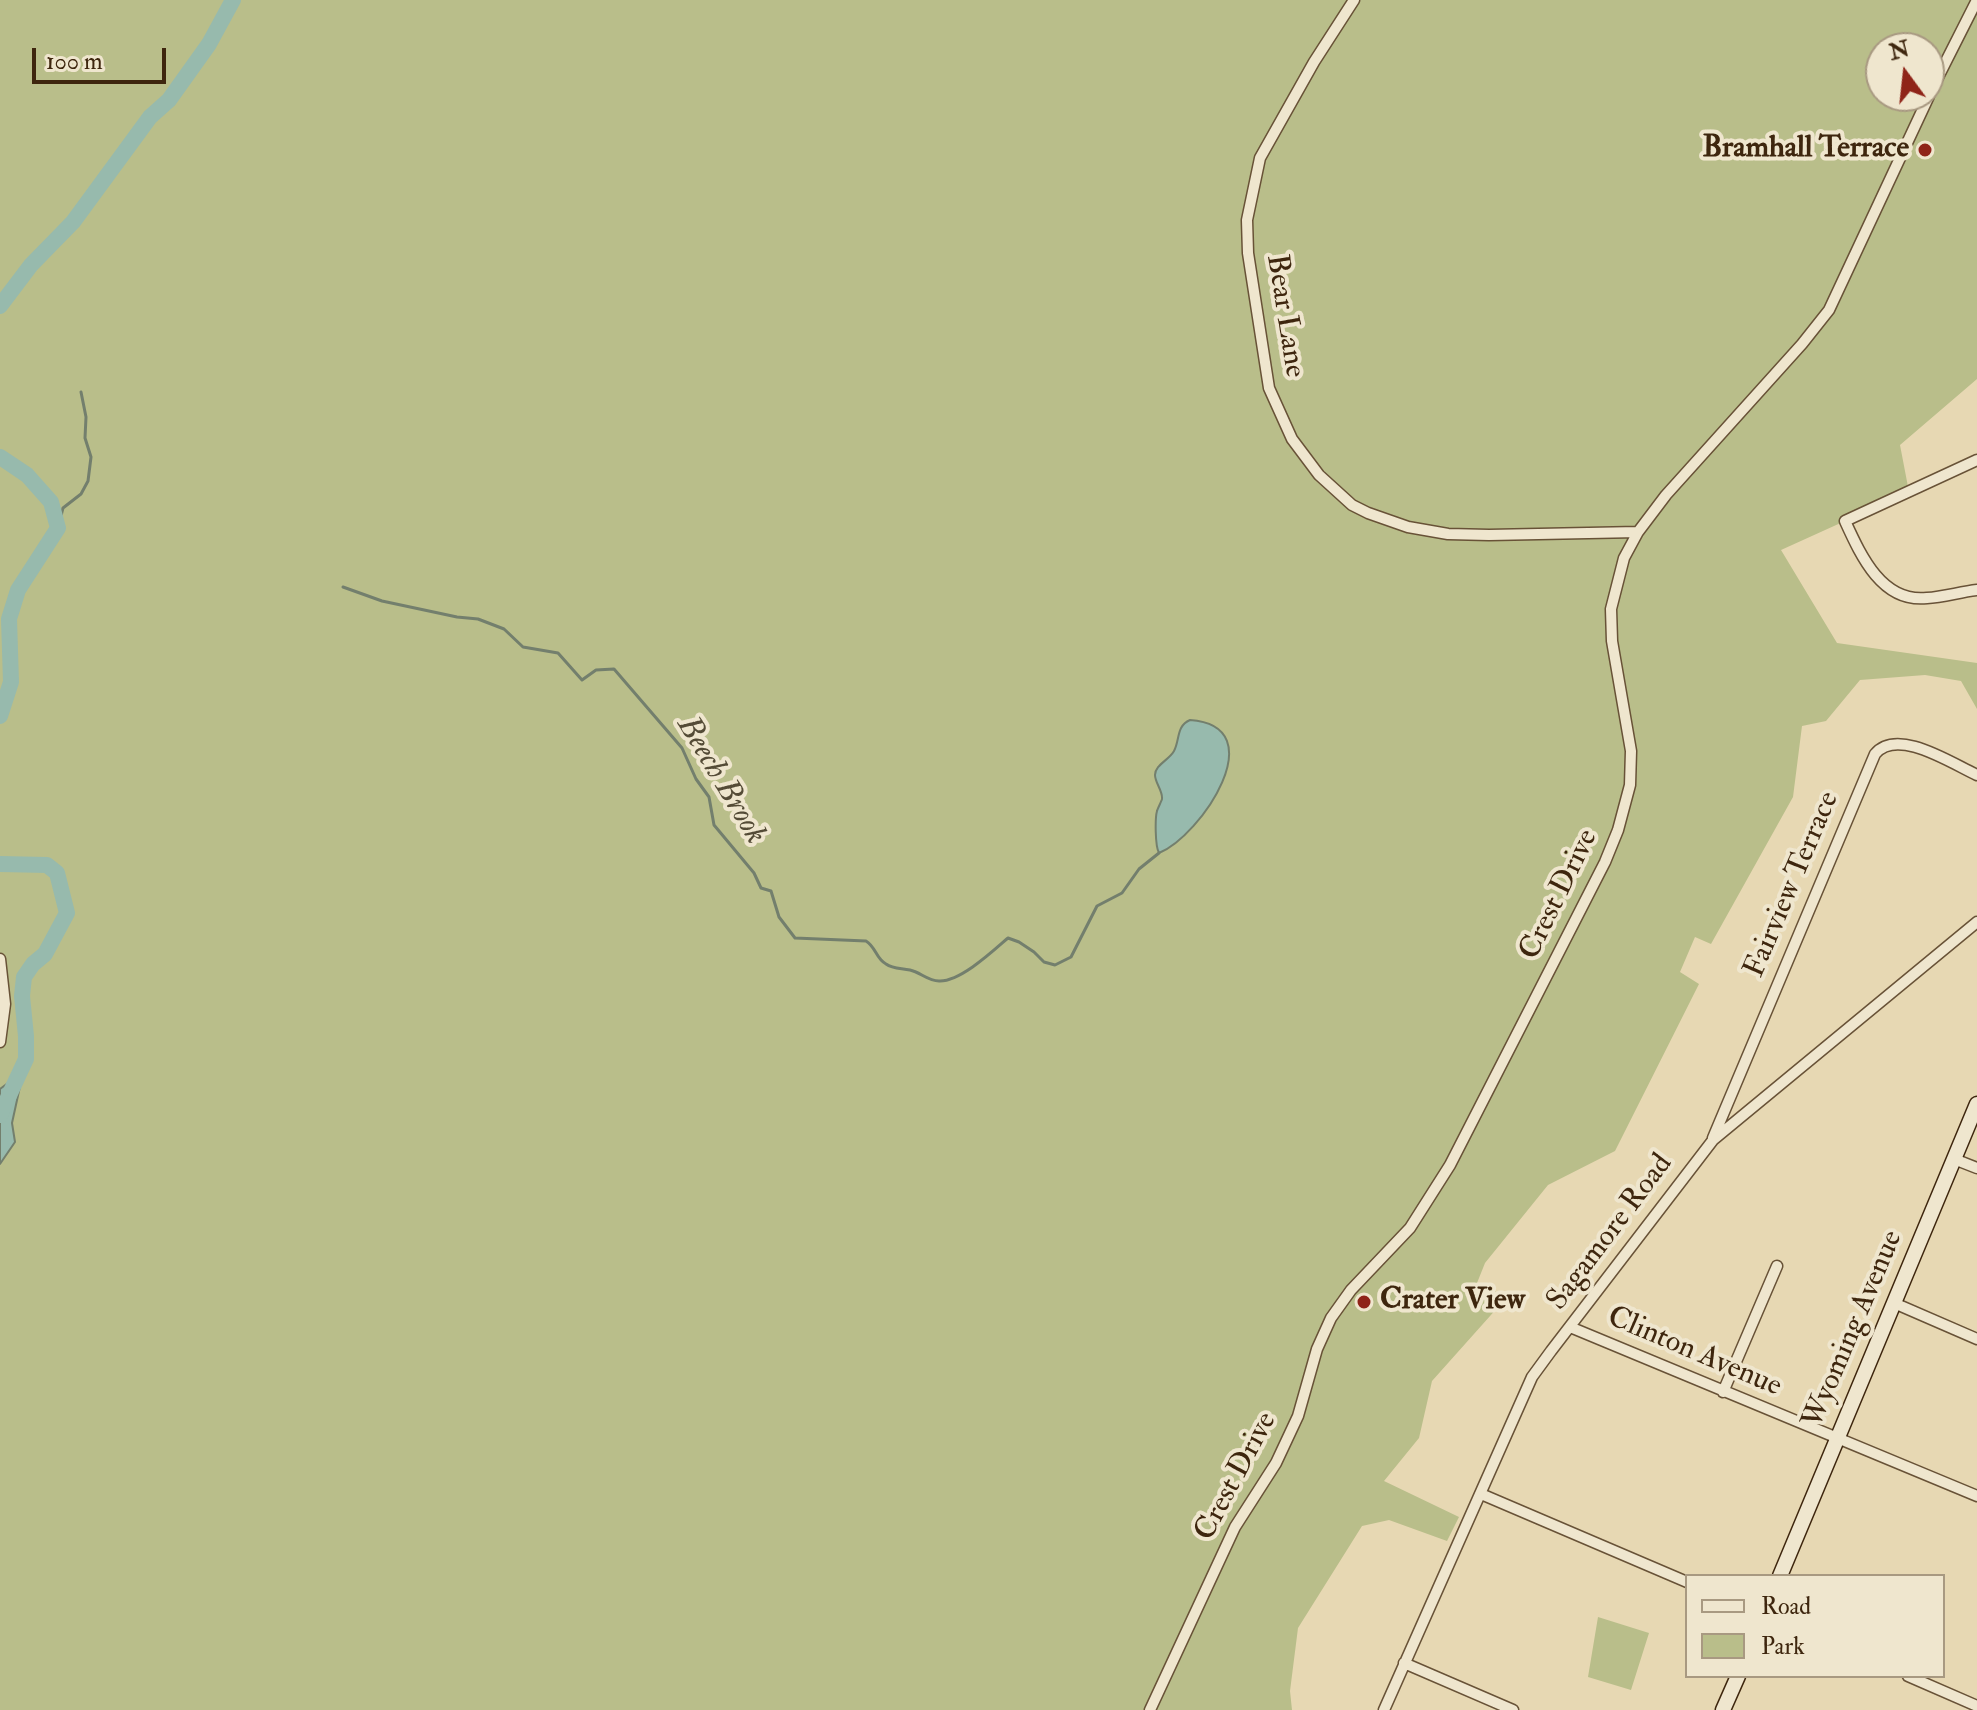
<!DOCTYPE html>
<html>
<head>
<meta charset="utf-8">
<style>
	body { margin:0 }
	#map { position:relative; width:1977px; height:1710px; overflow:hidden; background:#e7d8b3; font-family:"IM FELL Double Pica",serif }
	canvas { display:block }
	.legend { position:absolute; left:1685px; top:1574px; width:260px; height:104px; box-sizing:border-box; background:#efe6ce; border:2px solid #a89981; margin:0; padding:10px 14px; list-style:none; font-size:24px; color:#3e260e }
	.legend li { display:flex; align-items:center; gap:16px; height:40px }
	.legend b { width:40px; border:2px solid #a89981 }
	.north { position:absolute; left:1865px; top:32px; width:80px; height:80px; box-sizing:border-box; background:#efe6ce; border:2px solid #a89981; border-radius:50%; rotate:345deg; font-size:22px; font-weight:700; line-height:32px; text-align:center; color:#3e260e }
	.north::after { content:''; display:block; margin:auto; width:28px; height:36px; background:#8f2418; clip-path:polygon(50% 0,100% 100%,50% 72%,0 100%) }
	.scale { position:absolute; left:32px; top:48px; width:134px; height:36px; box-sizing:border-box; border:4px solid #3e260e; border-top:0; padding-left:10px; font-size:24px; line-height:28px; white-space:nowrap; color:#3e260e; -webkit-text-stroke:6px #efe6ce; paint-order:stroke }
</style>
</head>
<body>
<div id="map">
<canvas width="1977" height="1710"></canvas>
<ul class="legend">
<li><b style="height:10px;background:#efe6ce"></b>Road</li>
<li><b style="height:22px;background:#b9be8a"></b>Park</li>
</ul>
<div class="north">N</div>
<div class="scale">100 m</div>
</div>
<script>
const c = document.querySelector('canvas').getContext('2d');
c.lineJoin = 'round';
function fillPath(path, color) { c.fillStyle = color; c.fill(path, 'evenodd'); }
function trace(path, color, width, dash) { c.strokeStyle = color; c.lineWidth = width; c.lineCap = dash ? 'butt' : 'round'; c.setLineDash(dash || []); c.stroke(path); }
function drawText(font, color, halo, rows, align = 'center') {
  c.font = font + ' "IM FELL Double Pica",serif'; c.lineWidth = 8; c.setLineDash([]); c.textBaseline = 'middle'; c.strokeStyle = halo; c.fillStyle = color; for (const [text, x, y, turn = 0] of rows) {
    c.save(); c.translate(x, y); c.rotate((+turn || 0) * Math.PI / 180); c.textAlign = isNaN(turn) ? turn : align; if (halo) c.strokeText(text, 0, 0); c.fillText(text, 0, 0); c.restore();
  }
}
fillPath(new Path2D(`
	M0,0H1977V379L1900,445L1909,492L1781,550L1837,643L1977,663V709L1961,681L1925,675L1860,680L1826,721L1802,726L1793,797L1711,944L1695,937L1680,972L1699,984L1615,1151L1548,1185L1485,1263L1477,1283L1507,1297L1432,1381L1419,1438L1384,1481L1459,1517L1447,1541L1389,1520L1362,1526L1298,1628L1290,1691L1292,1710H0V1141L24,1061L8,1083L0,1089ZM1881,48H1929V96H1881Z
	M1598,1617L1649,1633L1631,1690L1588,1677Z`), '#b9be8a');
const water = new Path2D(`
	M1190,720C1275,726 1201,836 1159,853C1155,846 1155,818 1157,811C1157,810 1162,800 1162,799C1163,791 1155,783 1155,775C1155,765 1169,760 1174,751C1180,740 1176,726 1190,720Z
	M26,1059L12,1123L15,1142L0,1164V1089L8,1083Z`);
fillPath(water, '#97baad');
trace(water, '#737f6d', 2);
trace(new Path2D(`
	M58,528L63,508L81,494L88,481L91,457L85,438L86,417L81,392
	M343,587L382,601L457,617L478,619L504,629L523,647L558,653L582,680L596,670L614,669L682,748L696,779L709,797L714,825L754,873L761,888L771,891L779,917L795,938L866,941C876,947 876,959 886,964C893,969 901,968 910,970C920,972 928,981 939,981C960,982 993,951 1008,938L1019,942L1034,952L1044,962L1055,965L1071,957L1097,906L1122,893L1139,869L1159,853`), '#737f6d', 3);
trace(new Path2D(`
	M0,306L31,265L73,222L150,117L169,100L209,44L233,0
	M0,457L27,475L51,502L58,528L18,590L9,619L11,682L0,716
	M0,864L47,865L57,873L67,913L45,954L33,964L24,977L22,996L26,1036V1059L0,1115`), '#97baad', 16);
const minor = new Path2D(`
	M1354,0L1314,62L1260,158L1247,220L1248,253L1269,388L1292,439L1319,475L1352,505L1368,513L1408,527L1448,534L1489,535L1638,532
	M1929,95L1977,0
	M1977,460L1845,521C1861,556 1882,603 1927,598C1943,597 1960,592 1977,590
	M0,959L5,1004L0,1042
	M1713,1138L1875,754C1897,727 1951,763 1977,775
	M1954,1159L1977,1168
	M1894,1303L1977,1339
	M1570,1327L1977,1496
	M1723,1392L1777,1266
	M1481,1494L1687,1582
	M1404,1663L1513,1710
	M1908,1676L1977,1706
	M1150,1710L1235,1527L1276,1463L1298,1416L1317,1349L1331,1318L1351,1290L1410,1228L1450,1165L1605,862L1618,830L1630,785L1631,751L1612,641L1611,609L1624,558L1638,532L1666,495L1802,344L1829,310L1929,96
	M1384,1710L1532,1377L1551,1351L1713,1140L1977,922`);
const secondary = new Path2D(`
	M1780,1576L1977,1104
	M1723,1710L1738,1676`);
trace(minor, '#685237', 13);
trace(secondary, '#3e260e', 17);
trace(minor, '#efe6ce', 10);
trace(secondary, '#efe6ce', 14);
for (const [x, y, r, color] of [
	[1925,150,8,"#8f2418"],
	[1364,1302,8,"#8f2418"]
]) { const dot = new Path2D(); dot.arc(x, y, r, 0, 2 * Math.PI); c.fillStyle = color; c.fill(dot); trace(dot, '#efe6ce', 3); }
drawText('bold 30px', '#3e260e', '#efe6ce', [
	["Bramhall Terrace",1909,150],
	["Crater View",1380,1302,"left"]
], 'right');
drawText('30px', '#3e260e', '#efe6ce', [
	["Bear Lane",1284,316,81],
	["Fairview Terrace",1793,885,-67],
	["Crest Drive",1560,895,-64],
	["Sagamore Road",1611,1233,-53],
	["Wyoming Avenue",1854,1330,-67],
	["Clinton Avenue",1694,1353,23],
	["Crest Drive",1237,1477,-62]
]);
drawText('italic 32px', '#544b36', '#efe6ce', [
	["Beech Brook",720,781,59]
]);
</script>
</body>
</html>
